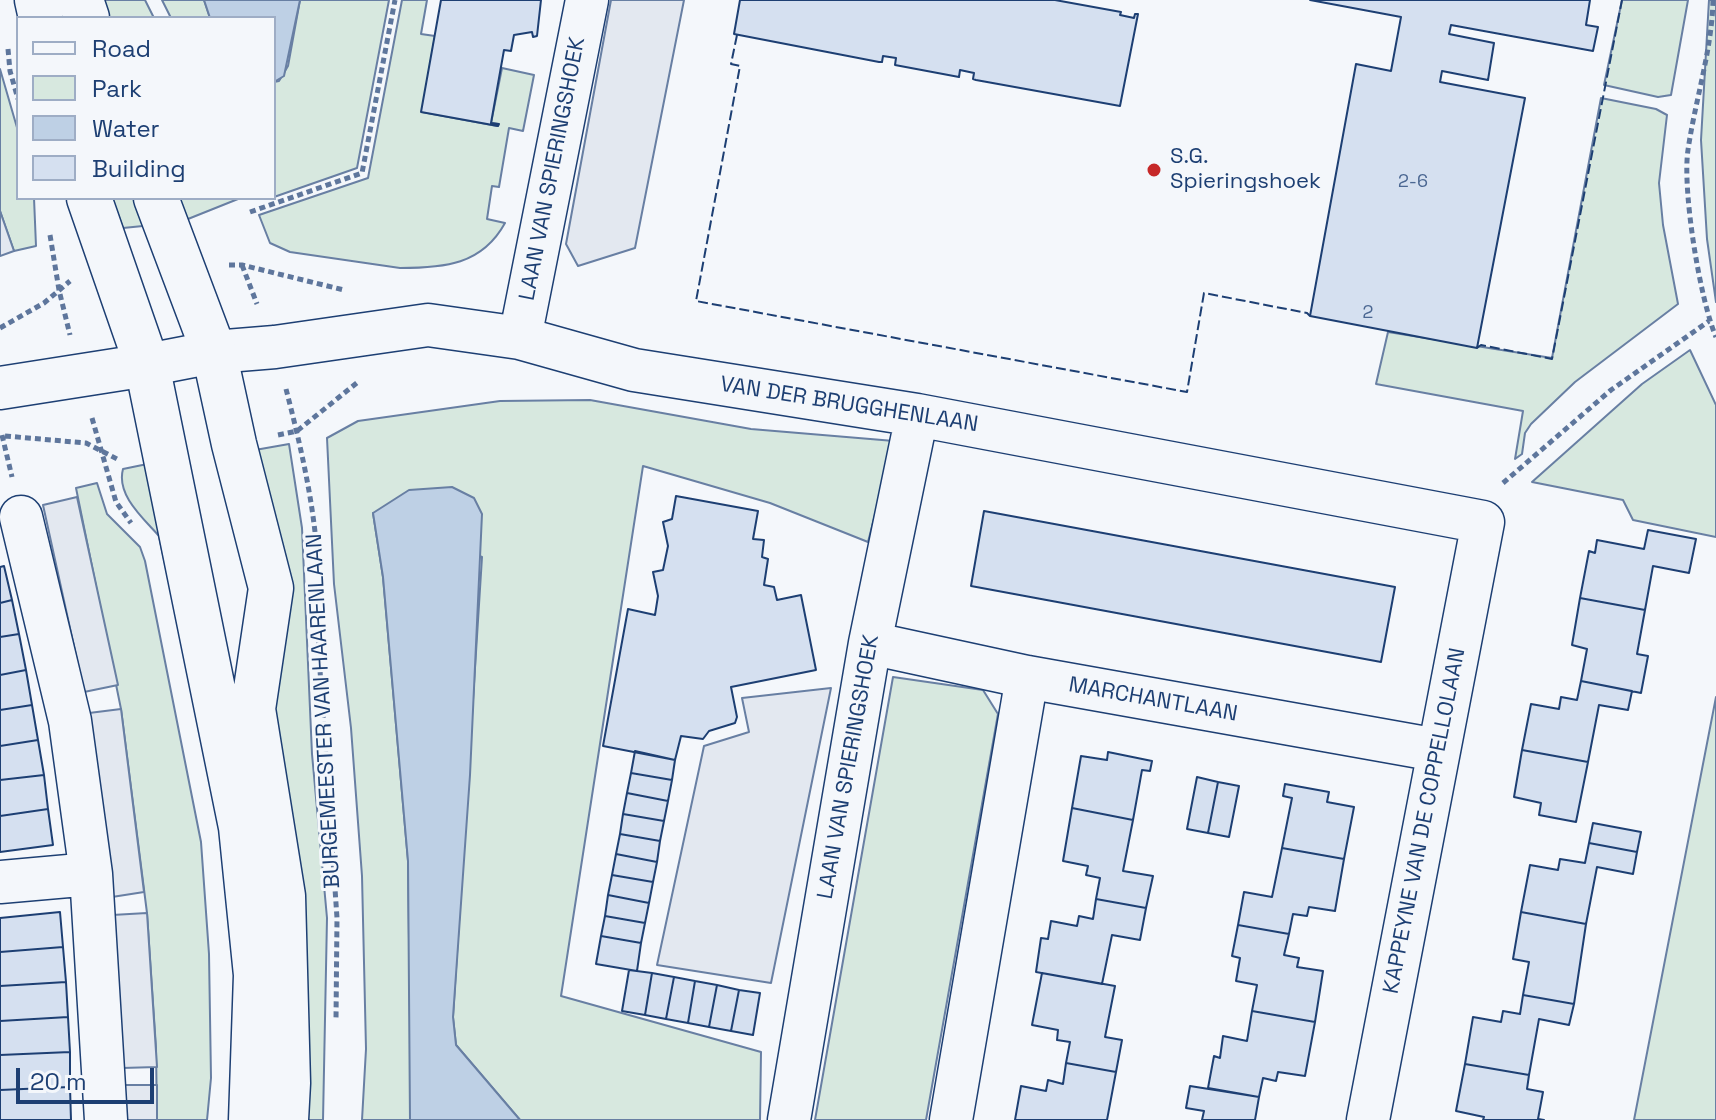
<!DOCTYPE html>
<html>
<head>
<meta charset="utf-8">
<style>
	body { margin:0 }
	#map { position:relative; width:1716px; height:1120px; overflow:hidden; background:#f4f7fb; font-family:"Space Grotesk",sans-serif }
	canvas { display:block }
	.legend { position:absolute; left:16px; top:16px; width:260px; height:184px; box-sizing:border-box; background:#f4f7fb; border:2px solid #9eadc5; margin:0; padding:10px 14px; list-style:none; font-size:24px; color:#1d3f73 }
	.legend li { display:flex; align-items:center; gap:16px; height:40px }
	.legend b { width:40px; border:2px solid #9eadc5 }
	.scale { position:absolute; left:16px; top:1068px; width:138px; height:36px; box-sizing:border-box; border:4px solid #1d3f73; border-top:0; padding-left:10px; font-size:24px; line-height:28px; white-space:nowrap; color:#1d3f73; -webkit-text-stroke:6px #f4f7fb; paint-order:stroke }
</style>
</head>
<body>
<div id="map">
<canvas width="1716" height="1120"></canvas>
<ul class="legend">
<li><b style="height:10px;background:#f4f7fb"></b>Road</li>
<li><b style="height:22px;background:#d7e8df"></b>Park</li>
<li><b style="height:22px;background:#bed0e5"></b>Water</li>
<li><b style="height:22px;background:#d5e0f0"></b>Building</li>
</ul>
<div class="scale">20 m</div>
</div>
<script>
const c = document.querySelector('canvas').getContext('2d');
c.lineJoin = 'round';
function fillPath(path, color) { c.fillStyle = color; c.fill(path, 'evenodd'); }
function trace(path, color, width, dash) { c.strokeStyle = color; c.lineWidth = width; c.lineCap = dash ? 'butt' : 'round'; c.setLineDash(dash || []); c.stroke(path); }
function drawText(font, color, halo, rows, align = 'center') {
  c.font = font + ' "Space Grotesk",sans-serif'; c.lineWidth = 6; c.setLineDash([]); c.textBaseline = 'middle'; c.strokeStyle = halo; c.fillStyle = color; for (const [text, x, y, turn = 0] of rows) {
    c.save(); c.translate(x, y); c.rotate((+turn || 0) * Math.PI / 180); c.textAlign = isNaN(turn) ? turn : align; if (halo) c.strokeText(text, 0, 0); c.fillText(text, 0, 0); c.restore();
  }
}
const green = new Path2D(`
	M95,0H145L154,18H103Z
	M162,0H204L210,18H171Z
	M300,0H389L357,168L274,197V82L279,81L288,66Z
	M402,0H427L421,34L435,36L422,112L497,126L498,124L491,123L502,68L534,75L523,131L509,128L499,187L492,186L487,219L505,223C482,265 444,268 400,268L290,252L270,243L259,215L368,178Z
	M1622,0H1688L1671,95L1658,97L1604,85Z
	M1709,0H1716V302L1707,239L1701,140Z
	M0,69L18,131V198H34L36,246L14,251L0,211Z
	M1601,98L1656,109L1667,115L1659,183L1663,225L1678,304L1575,382L1531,424L1525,433L1522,454L1515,459L1523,411L1376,384L1388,332L1552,358Z
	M112,198H133L143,226L123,228Z
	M169,198H237L238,199L178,223Z
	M1690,350L1716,405V537L1633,520L1623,500L1532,482L1642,384Z
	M590,400L751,429L894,441L868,542L770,503L643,466L561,996L761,1052L760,1120H520L456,1045L453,1017L482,557L373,513L383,577L408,861L411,1096L410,1120H362L366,1049L362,876L351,728L334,584L327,438L358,421L500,401Z
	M289,444L302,528L312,754L327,918L323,1120H300L255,450Z
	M157,462L242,939L234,1052V938L221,823L159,536C143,518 116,495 123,469Z
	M97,483L107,514L140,547L145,561L201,842L209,954L211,1078L207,1120H157L156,1048L147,913L121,709L76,488Z
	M893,677L983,690L998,714L926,1120H815Z
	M1716,697V1120H1634Z`);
fillPath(green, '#d7e8df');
trace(green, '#687fa3', 2);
const parking = new Path2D(`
	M611,0H684L635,248L578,266L566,244Z
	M0,211L14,251L0,256Z
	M77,497L118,685L84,692L43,505Z
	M831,688L771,983L657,965L704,746L749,732L742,698Z
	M121,709L144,892L112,897L89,713Z
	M147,913L157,1067L122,1068L112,915Z
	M123,1085H157V1120H123Z`);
fillPath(parking, '#e3e8f0');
trace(parking, '#687fa3', 2);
const water = new Path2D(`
	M204,0H300L284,76L274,82V18H210Z
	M452,487L474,498L482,514L470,775L453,1017L456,1045L520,1120H410L408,861L383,577L373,513L409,490Z`);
fillPath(water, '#bed0e5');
trace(water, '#687fa3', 2);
const building = new Path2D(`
	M441,0H541L537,36L533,37L532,32L514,35L511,51L504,50L491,123L499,124L498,126L421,112Z
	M740,0H1055L1121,12L1120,15L1134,18L1135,14H1138L1120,106L976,80L973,79L974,73L960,70L959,77L895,65L896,58L883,56L882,62H879L734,34Z
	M1310,0H1590L1586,25L1598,27L1593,51L1451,25L1449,34L1494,43L1488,80L1442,71L1440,82L1525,98L1477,348L1310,316L1356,64L1391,71L1401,17Z
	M676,496L758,511L753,539L764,540L762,557L768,559L764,585L774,587L777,600L801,595L816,670L731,687L737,717L735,723L709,731L703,739L681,736L675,760L603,746L628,609L655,615L658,596L653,572L663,570L668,546L663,522L672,519Z
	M984,511L1395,587L1381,662L971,586Z
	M1648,530L1696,539L1689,573L1653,566L1645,610L1580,598L1589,551L1595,553L1597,540L1644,549Z
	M4,566L12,600L0,603V567Z
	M1580,598L1645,610L1637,654L1648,656L1641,693L1581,681L1587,649L1572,645Z
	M12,600L19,634L0,637V603Z
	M19,634L26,670L0,675V637Z
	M26,670L32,705L0,710V675Z
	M1581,681L1632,691L1628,710L1599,705L1588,762L1522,750L1531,704L1559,709L1561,697L1577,700Z
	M32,705L38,740L0,746V710Z
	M38,740L44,775L0,780V746Z
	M1522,750L1588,762L1576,822L1539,815L1541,803L1514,797Z
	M635,751L675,760L672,780L631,773Z
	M1108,752L1152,761L1150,771L1142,770L1133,820L1072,808L1081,756L1107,760Z
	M631,773L672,780L668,801L627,793Z
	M44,775L48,809L0,816V780Z
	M1197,777L1218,782L1208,833L1187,829Z
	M1218,782L1239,786L1229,837L1208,833Z
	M1285,784L1329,792L1327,802L1354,807L1344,859L1282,848L1292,798L1283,796Z
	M627,793L668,801L664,821L623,814Z
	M1072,808L1133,820L1123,871L1153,876L1146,908L1096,899L1100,878L1086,875L1088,866L1063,861Z
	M48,809L53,845L0,852V816Z
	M623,814L664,821L660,841L620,834Z
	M1593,823L1641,832L1637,852L1589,843Z
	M620,834L660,841L657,862L616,854Z
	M1589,843L1637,852L1633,874L1597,867L1586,924L1521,912L1530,865L1558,870L1560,859L1585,863Z
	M1282,848L1344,859L1335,911L1309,907L1307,916L1293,914L1289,934L1238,925L1244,892L1272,897Z
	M616,854L657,862L653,882L612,875Z
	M612,875L653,882L649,903L608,895Z
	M608,895L649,903L645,923L605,916Z
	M1096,899L1146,908L1140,940L1112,935L1102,984L1036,972L1041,938L1048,939L1051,921L1077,926L1079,916L1093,919Z
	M60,912L63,947L0,952V918Z
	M1521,912L1586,924L1574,1004L1523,995L1529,962L1513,959Z
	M605,916L645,923L641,943L601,936Z
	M1238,925L1289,934L1284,955L1299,958L1297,967L1323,971L1315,1022L1252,1011L1257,985L1236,981L1240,958L1232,956Z
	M601,936L641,943L637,971L596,964Z
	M63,947L66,982L0,986V952Z
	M629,970L652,973L645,1015L622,1011Z
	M652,973L674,977L666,1019L645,1015Z
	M1042,973L1115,986L1105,1037L1122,1040L1116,1072L1066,1063L1070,1042L1057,1040L1058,1030L1032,1025Z
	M674,977L695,981L688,1023L666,1019Z
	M695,981L717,985L709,1027L688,1023Z
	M66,982L68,1017L0,1021V986Z
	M717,985L739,990L731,1031L709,1027Z
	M739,990L760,993L753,1035L731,1031Z
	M1523,995L1574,1004L1569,1025L1539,1019L1529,1075L1465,1064L1473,1017L1501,1022L1503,1011L1520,1014Z
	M1252,1011L1315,1022L1305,1076L1278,1072L1276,1081L1263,1078L1259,1097L1208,1088L1214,1056L1220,1058L1223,1036L1247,1041Z
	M68,1017L70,1052L0,1055V1021Z
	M70,1052V1087L0,1090V1055Z
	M1066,1063L1116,1072L1107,1120H1015L1021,1086L1046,1091L1048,1080L1063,1084Z
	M1465,1064L1529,1075L1527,1089L1543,1092L1538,1119L1544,1120H1483L1484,1117L1456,1111Z
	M1190,1086L1259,1097L1255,1120H1202L1204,1111L1186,1108Z
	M70,1087L71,1120H0V1090Z`);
fillPath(building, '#d5e0f0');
trace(building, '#1d3f73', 2);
const minor = new Path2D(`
	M520,338L587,0
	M0,388L147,365L214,352L275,347L428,325L520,338L634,370L917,415L1483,522L1368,1120
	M21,517L70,721L91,874L106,1120
	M870,643L1027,677L1437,750
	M0,882L91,874
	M789,1120L870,643L917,415
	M951,1120L1027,677`);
const secondary = new Path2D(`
	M37,0L41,18
	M81,0L87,18
	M89,198L147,365L241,827L256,975L251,1120
	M156,198L214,352L234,444L271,588L253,709L283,896L288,1083L286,1120`);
trace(minor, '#1d3f73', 45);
trace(secondary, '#1d3f73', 47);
trace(new Path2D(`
	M1713,0C1712,50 1695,101 1688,150C1682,190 1700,300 1716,337
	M8,49L10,71L18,99
	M250,212L362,173L395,0
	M50,235L59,290L70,335
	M229,265H242L344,290
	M242,265L257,304
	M0,328L44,303L70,281
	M286,389C301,447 317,515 318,576
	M92,418L116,502L131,523
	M2,435L12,477
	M278,435L297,431L358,382
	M5,436L86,443L119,460
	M1503,483L1611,390L1709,321
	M318,602L319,656L337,918L336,1019`), '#5e769c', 5, [6, 4]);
trace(minor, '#f4f7fb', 42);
trace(secondary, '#f4f7fb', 44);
trace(new Path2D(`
	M737,35L731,64L740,66L696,301L1187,392L1204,293L1307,313L1310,316
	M1477,348L1481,345L1552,359L1622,0`), '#1d3f73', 2, [10, 4]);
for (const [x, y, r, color] of [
	[1154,170,8,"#c62828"]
]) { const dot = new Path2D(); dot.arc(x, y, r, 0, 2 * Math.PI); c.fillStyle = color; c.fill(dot); trace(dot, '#f4f7fb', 3); }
drawText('18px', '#4b6792', null, [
	["2-6",1413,182],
	["2",1368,313]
]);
drawText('22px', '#1d3f73', '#f4f7fb', [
	["S.G.",1170,157],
	["Spieringshoek",1170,182]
], 'left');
drawText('22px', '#1d3f73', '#f4f7fb', [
	["LAAN VAN SPIERINGSHOEK",553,169,-79],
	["VAN DER BRUGGHENLAAN",849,405,9],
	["MARCHANTLAAN",1153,700,10],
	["BURGEMEESTER VAN HAARENLAAN",324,711,-93],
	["LAAN VAN SPIERINGSHOEK",849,767,-80],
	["KAPPEYNE VAN DE COPPELLOLAAN",1425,821,-79]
]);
</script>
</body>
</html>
